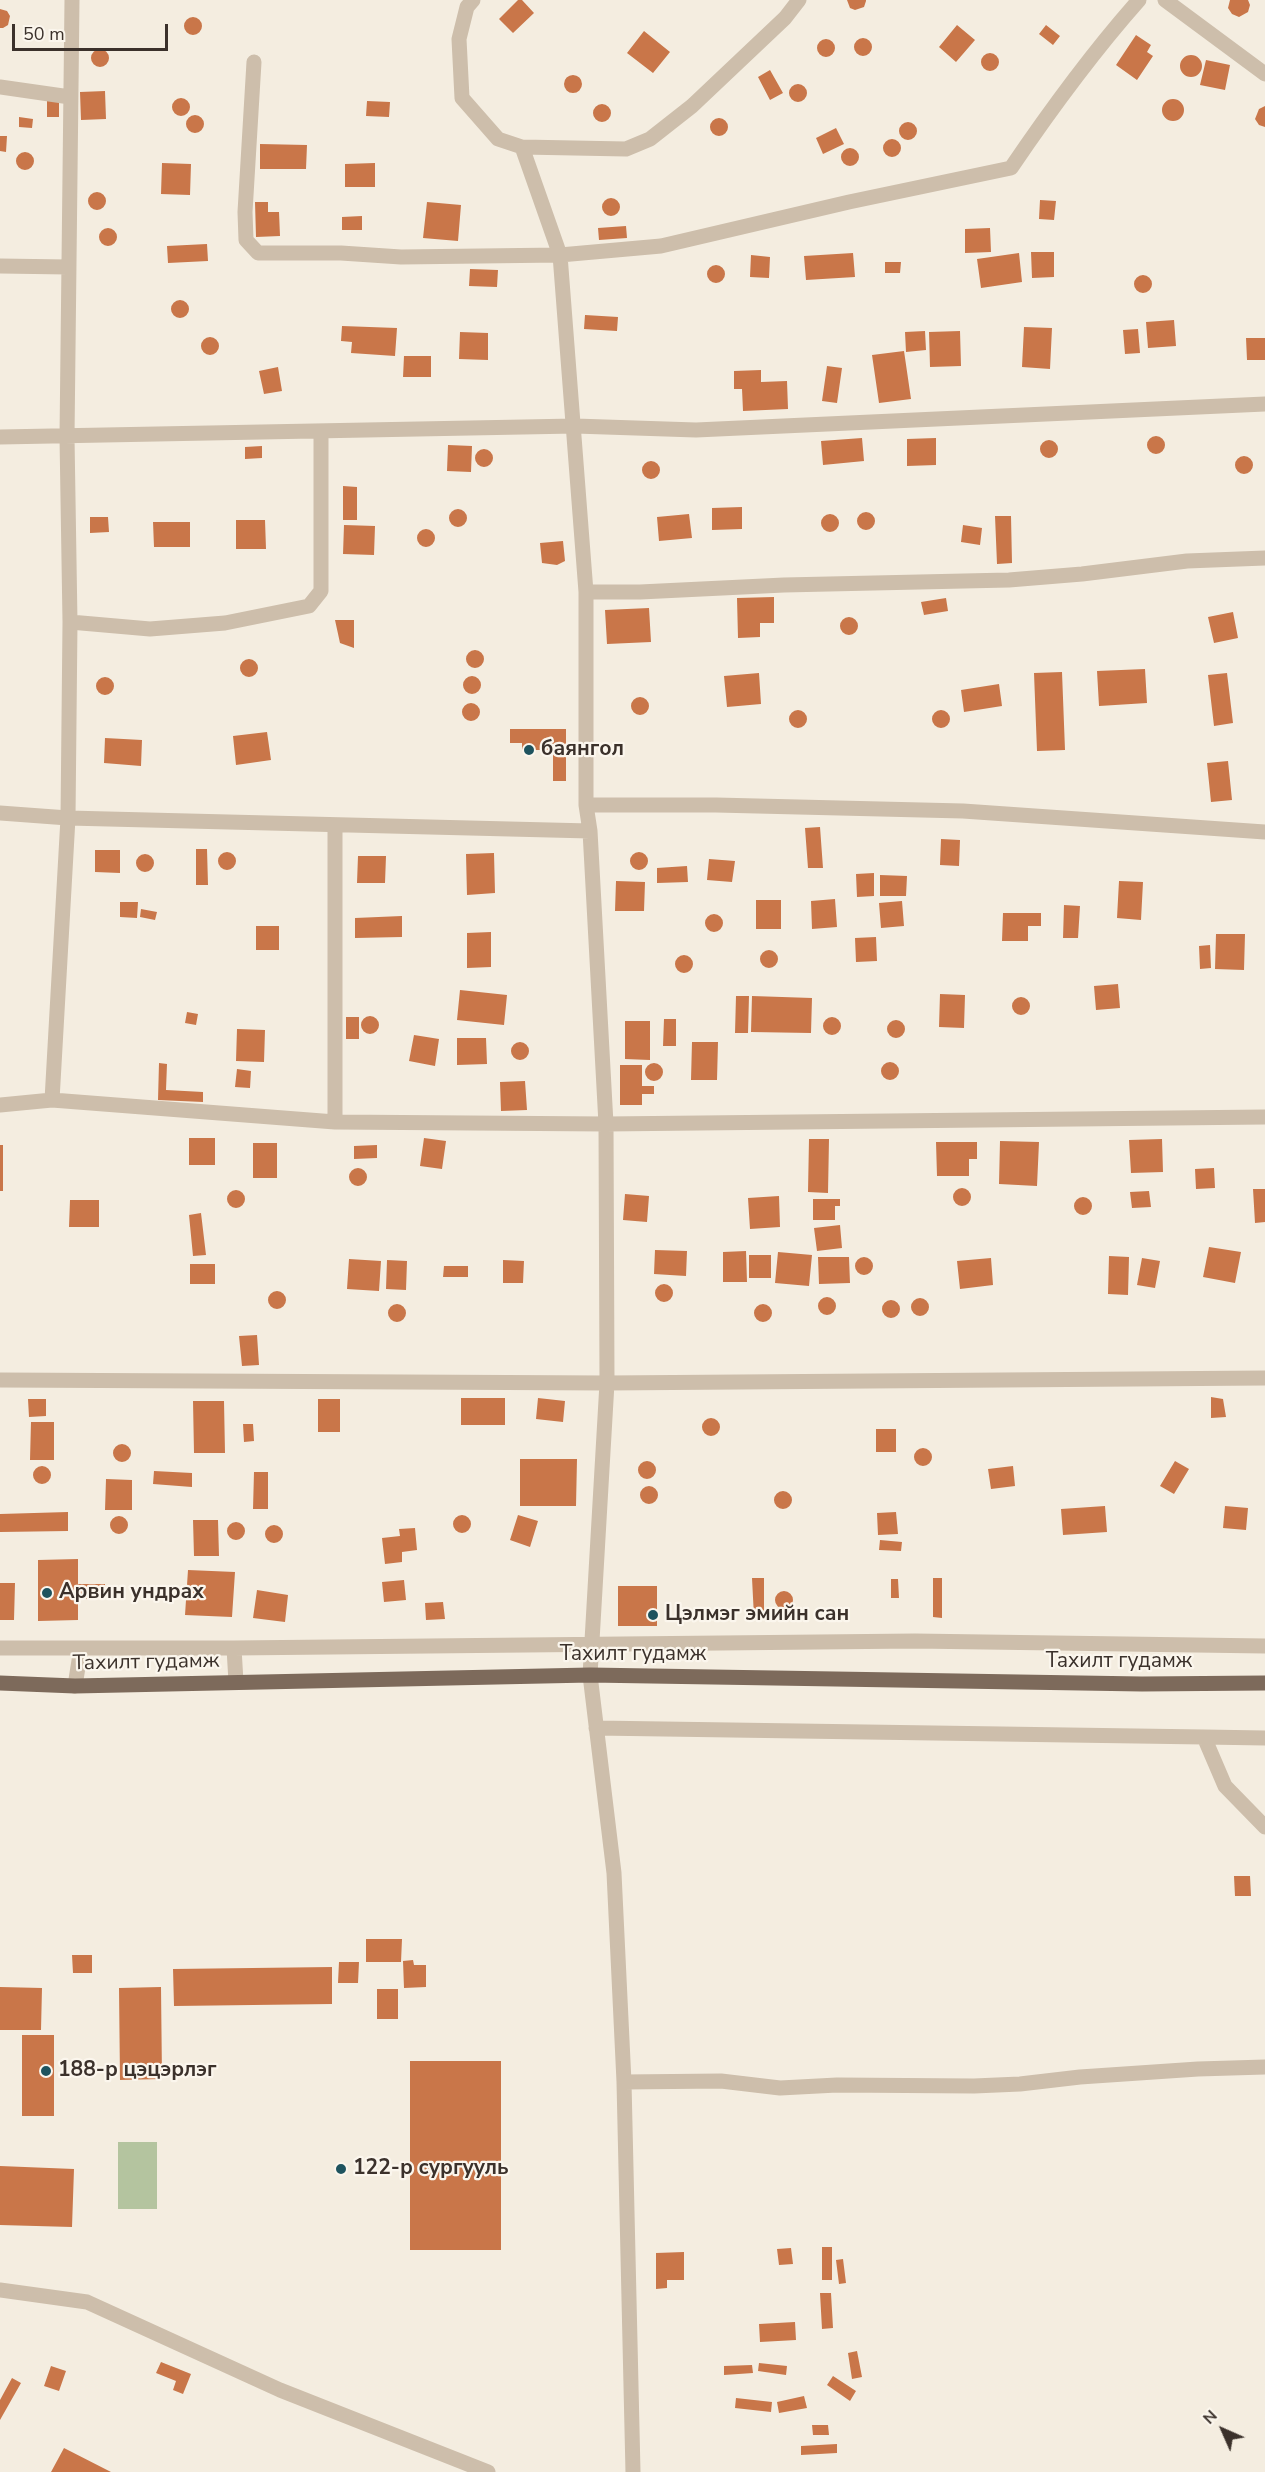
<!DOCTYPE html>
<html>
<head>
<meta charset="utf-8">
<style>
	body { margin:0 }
	#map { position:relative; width:1265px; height:2472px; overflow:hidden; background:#f4ede0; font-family:"Nunito Sans",sans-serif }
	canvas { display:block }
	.north { position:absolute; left:1193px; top:2400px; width:60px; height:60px; -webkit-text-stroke:4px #fbf6ed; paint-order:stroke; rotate:315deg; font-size:16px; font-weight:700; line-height:24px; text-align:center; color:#3b312b }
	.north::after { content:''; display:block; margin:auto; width:21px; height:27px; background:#3b312b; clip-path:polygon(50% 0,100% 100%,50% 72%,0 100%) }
	.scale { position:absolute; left:12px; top:24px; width:156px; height:27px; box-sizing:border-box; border:3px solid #3b312b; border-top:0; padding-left:8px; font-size:18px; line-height:21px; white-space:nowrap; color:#3b312b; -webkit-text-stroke:4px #fbf6ed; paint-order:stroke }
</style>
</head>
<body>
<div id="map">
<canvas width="1265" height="2472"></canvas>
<div class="north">N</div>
<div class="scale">50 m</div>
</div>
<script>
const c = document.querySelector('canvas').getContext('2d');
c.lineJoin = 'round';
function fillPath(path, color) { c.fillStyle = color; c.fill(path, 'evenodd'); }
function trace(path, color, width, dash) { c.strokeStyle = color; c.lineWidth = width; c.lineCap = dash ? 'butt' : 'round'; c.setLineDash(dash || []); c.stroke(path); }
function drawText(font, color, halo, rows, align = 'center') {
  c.font = font + ' "Nunito Sans",sans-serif'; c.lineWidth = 4.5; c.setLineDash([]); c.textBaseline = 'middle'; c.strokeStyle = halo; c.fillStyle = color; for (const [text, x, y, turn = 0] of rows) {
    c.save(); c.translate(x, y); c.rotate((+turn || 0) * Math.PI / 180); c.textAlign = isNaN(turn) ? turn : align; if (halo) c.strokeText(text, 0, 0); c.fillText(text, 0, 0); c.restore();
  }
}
fillPath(new Path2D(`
	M118,2142H157V2209H118Z`), '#b4c49f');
fillPath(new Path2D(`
	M518,0H522L534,13L513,33L499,19Z
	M847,0H866V1L864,7L855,10L850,8Z
	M1230,0H1248L1250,5L1248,12L1239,17L1232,14L1228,8Z
	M0,9L7,11L10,16L8,25L3,28H0Z
	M184 26a9 9 0 1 1 18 0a9 9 0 1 1-18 0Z
	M957,25L975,40L956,62L939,47Z
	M1046,25L1060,36L1053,45L1039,34Z
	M644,31L670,52L653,73L627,53Z
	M1136,35L1151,45L1147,52L1153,56L1137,80L1116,65Z
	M854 47a9 9 0 1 1 18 0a9 9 0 1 1-18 0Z
	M817 48a9 9 0 1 1 18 0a9 9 0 1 1-18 0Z
	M91 58a9 9 0 1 1 18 0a9 9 0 1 1-18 0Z
	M981 62a9 9 0 1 1 18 0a9 9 0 1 1-18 0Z
	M1180 66a11 11 0 1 1 22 0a11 11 0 1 1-22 0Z
	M1206,60L1230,65L1225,90L1200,85Z
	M770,70L783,93L770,100L758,77Z
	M564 84a9 9 0 1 1 18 0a9 9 0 1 1-18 0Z
	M789 93a9 9 0 1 1 18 0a9 9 0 1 1-18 0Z
	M105,91L106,119L81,120L80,92Z
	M172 107a9 9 0 1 1 18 0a9 9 0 1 1-18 0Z
	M1162 110a11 11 0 1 1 22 0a11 11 0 1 1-22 0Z
	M47,100H59V117H47Z
	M367,101L390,102L389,117L366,116Z
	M593 113a9 9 0 1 1 18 0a9 9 0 1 1-18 0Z
	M1265,106V127L1259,125L1255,119L1259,109Z
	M186 124a9 9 0 1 1 18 0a9 9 0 1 1-18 0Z
	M19,117L33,119L32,128L19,127Z
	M710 127a9 9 0 1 1 18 0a9 9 0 1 1-18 0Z
	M899 131a9 9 0 1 1 18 0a9 9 0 1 1-18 0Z
	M836,128L844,144L823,154L816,138Z
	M0,136H7L6,152L0,151Z
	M883 148a9 9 0 1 1 18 0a9 9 0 1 1-18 0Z
	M260,144L307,145L306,169H260Z
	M841 157a9 9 0 1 1 18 0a9 9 0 1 1-18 0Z
	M16 161a9 9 0 1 1 18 0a9 9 0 1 1-18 0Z
	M162,163L191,164L190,195L161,194Z
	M375,163V187H345V164Z
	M88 201a9 9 0 1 1 18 0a9 9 0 1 1-18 0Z
	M602 207a9 9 0 1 1 18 0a9 9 0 1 1-18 0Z
	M1040,200L1056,201L1054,220L1039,219Z
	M255,202H268V212H279L280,236L256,237Z
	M427,202L461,205L458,241L423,238Z
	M362,216V230H342V217Z
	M626,226L627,238L599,240L598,228Z
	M99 237a9 9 0 1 1 18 0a9 9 0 1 1-18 0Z
	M990,228L991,252L965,253V229Z
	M207,244L208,261L168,263L167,246Z
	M1031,252H1054V277L1032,278Z
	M853,253L855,277L806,280L804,256Z
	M1019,253L1022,282L981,288L977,259Z
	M751,255L770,257L769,278L750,277Z
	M885,262H901L900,273H885Z
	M707 274a9 9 0 1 1 18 0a9 9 0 1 1-18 0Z
	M470,269L498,270L497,287L469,286Z
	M1134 284a9 9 0 1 1 18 0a9 9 0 1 1-18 0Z
	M171 309a9 9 0 1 1 18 0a9 9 0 1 1-18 0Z
	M585,315L618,317L617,331L584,329Z
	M1174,320L1176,346L1148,348L1146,322Z
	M342,326L397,328L395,356L351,353L352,342L341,341Z
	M1024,327L1052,328L1050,369L1022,367Z
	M1138,329L1140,353L1125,354L1123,330Z
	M925,331L926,350L906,352L905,332Z
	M960,331L961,366L930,367L929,332Z
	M460,332L488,333V360L459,359Z
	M201 346a9 9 0 1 1 18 0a9 9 0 1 1-18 0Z
	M1246,338H1265V360H1247Z
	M904,351L911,399L879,403L872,355Z
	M404,356H431V377H403Z
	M827,366L842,368L837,403L822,401Z
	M278,367L282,391L264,394L259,371Z
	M761,370V382L787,381L788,409L743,411L742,389H734V371Z
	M1147 445a9 9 0 1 1 18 0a9 9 0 1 1-18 0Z
	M862,438L864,461L823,465L821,441Z
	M936,438V465L907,466V439Z
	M1040 449a9 9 0 1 1 18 0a9 9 0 1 1-18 0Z
	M448,445L472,446L471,472L447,471Z
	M262,446V458L245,459V447Z
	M475 458a9 9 0 1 1 18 0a9 9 0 1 1-18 0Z
	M1235 465a9 9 0 1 1 18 0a9 9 0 1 1-18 0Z
	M642 470a9 9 0 1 1 18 0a9 9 0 1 1-18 0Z
	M343,486L357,487V520H343Z
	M742,507V529L712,530V508Z
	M449 518a9 9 0 1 1 18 0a9 9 0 1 1-18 0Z
	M857 521a9 9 0 1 1 18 0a9 9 0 1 1-18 0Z
	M821 523a9 9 0 1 1 18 0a9 9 0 1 1-18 0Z
	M689,514L692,538L659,541L657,517Z
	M995,516H1011L1012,563L997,564Z
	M90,517H108L109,532L90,533Z
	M236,520H265L266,549H236Z
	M153,522H190V547H154Z
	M344,525L375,526L374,555L343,554Z
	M963,525L982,528L980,545L961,542Z
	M417 538a9 9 0 1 1 18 0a9 9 0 1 1-18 0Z
	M563,541L565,561L557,565L542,563L540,543Z
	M774,597V623H760V637L738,638L737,598Z
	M946,598L948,611L924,615L921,602Z
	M649,608L651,642L607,644L605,610Z
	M1233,612L1238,638L1214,643L1208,617Z
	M840 626a9 9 0 1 1 18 0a9 9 0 1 1-18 0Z
	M335,620H354V648L340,643Z
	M466 659a9 9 0 1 1 18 0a9 9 0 1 1-18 0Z
	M240 668a9 9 0 1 1 18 0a9 9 0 1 1-18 0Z
	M1145,669L1147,703L1099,706L1097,671Z
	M1062,672L1065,750L1037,751L1034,673Z
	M759,673L761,704L727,707L724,676Z
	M1227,673L1233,723L1214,726L1208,675Z
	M463 685a9 9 0 1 1 18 0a9 9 0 1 1-18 0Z
	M96 686a9 9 0 1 1 18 0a9 9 0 1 1-18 0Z
	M999,684L1002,706L964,712L961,690Z
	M631 706a9 9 0 1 1 18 0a9 9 0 1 1-18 0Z
	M462 712a9 9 0 1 1 18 0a9 9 0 1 1-18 0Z
	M932 719a9 9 0 1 1 18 0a9 9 0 1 1-18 0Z
	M789 719a9 9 0 1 1 18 0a9 9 0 1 1-18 0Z
	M510,729H566V781H553V750H522V743H510Z
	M267,732L271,760L236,765L233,736Z
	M105,738L142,740L141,766L104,763Z
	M1228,761L1232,800L1211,802L1207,763Z
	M820,827L823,868H808L805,828Z
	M941,839L960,840L959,866L940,865Z
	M196,849H207L208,885H196Z
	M95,850H120V873L95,872Z
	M218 861a9 9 0 1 1 18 0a9 9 0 1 1-18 0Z
	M630 861a9 9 0 1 1 18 0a9 9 0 1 1-18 0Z
	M494,853L495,893L467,895L466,854Z
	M136 863a9 9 0 1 1 18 0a9 9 0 1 1-18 0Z
	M358,856H386L385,883H357Z
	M709,859L735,861L732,882L707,880Z
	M687,866L688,882L657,883V868Z
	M874,873V896L857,897L856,874Z
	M880,875L907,876L906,896H880Z
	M616,881L645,882L644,911H615Z
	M1119,881L1143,882L1141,920L1117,918Z
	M835,899L837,927L812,929L811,901Z
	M756,900H781V929H756Z
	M902,901L904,926L881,928L879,903Z
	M120,902H138L137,918L120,917Z
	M1064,905L1080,906L1078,938H1063Z
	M141,909L157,912L155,920L140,917Z
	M1003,913H1041V926H1028V941H1002Z
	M705 923a9 9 0 1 1 18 0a9 9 0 1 1-18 0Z
	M402,916V937L355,938V918Z
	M256,926H279V950H256Z
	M491,932V967L467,968V933Z
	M1216,934H1245L1244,970L1215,969Z
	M876,937L877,961L856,962L855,938Z
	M1210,945L1211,968L1200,969L1199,946Z
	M760 959a9 9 0 1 1 18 0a9 9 0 1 1-18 0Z
	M675 964a9 9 0 1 1 18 0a9 9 0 1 1-18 0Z
	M1118,984L1120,1008L1096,1010L1094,986Z
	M460,990L507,995L504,1025L457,1020Z
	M940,994L965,995L964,1028L939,1027Z
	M736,996H749L748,1033H735Z
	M752,996L812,998L811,1033L751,1032Z
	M1012 1006a9 9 0 1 1 18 0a9 9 0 1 1-18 0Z
	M187,1012L198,1014L196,1025L185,1023Z
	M361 1025a9 9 0 1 1 18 0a9 9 0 1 1-18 0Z
	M823 1026a9 9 0 1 1 18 0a9 9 0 1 1-18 0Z
	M346,1017H359V1039H346Z
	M664,1019H676V1046H663Z
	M887 1029a9 9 0 1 1 18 0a9 9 0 1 1-18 0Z
	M625,1021H650V1060L625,1059Z
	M237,1029L265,1030L264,1062L236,1061Z
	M414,1035L439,1039L435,1066L409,1061Z
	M457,1038H486L487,1064L457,1065Z
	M511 1051a9 9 0 1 1 18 0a9 9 0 1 1-18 0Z
	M692,1042H718L717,1080H691Z
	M881 1071a9 9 0 1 1 18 0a9 9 0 1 1-18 0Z
	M645 1072a9 9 0 1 1 18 0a9 9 0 1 1-18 0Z
	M159,1063L167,1064L166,1090L203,1092V1102L158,1100Z
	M620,1065H642V1086H654V1094H642V1105H620Z
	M237,1069L251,1071L250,1088L235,1087Z
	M525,1081L527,1110L501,1111L500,1082Z
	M189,1138H215V1165H189Z
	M424,1138L446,1141L442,1169L420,1166Z
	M809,1139H829L828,1193L808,1192Z
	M1162,1139L1163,1172L1131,1173L1129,1140Z
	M1000,1141L1039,1142L1037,1186L999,1184Z
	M936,1142H977V1159H969V1176H937Z
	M253,1143H277V1178H253Z
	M0,1145H3V1191H0Z
	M377,1145V1158L354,1159V1146Z
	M349 1177a9 9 0 1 1 18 0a9 9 0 1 1-18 0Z
	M1214,1168L1215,1188L1196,1189L1195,1169Z
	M953 1197a9 9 0 1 1 18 0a9 9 0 1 1-18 0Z
	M1253,1189H1265V1222L1255,1223Z
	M227 1199a9 9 0 1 1 18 0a9 9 0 1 1-18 0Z
	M1149,1191L1151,1207L1132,1208L1130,1192Z
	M625,1194L649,1196L647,1222L623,1220Z
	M779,1196L780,1227L750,1229L748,1198Z
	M1074 1206a9 9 0 1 1 18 0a9 9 0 1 1-18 0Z
	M813,1199H840V1206H835V1220H813Z
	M70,1200H99V1227H69Z
	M201,1213L206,1255L193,1256L189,1215Z
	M840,1225L842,1248L817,1251L814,1228Z
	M1209,1247L1241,1252L1235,1283L1203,1277Z
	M655,1250L687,1251L686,1276L654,1274Z
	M746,1251L747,1282H723V1252Z
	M778,1252L812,1255L809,1286L775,1283Z
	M749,1255H771V1278H749Z
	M1109,1256L1129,1257L1128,1295L1108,1294Z
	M855 1266a9 9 0 1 1 18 0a9 9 0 1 1-18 0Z
	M818,1257H849L850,1283L819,1284Z
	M991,1258L993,1285L960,1289L957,1261Z
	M1142,1258L1160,1261L1155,1288L1137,1285Z
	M349,1259L381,1261L379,1291L347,1289Z
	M387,1260L407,1261L406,1290L386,1289Z
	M503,1260L524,1261L523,1283H503Z
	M190,1264H215V1284H190Z
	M444,1266H468V1277H443Z
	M655 1293a9 9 0 1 1 18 0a9 9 0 1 1-18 0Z
	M268 1300a9 9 0 1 1 18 0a9 9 0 1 1-18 0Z
	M818 1306a9 9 0 1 1 18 0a9 9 0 1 1-18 0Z
	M911 1307a9 9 0 1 1 18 0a9 9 0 1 1-18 0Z
	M882 1309a9 9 0 1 1 18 0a9 9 0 1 1-18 0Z
	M388 1313a9 9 0 1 1 18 0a9 9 0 1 1-18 0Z
	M754 1313a9 9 0 1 1 18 0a9 9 0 1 1-18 0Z
	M257,1335L259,1365L242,1366L239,1336Z
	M1211,1397L1223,1399L1226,1417L1211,1418Z
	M461,1398H505V1425H461Z
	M538,1398L565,1401L563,1422L536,1419Z
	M28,1399H46V1416L29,1417Z
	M318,1399H340V1432H318Z
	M193,1401H224L225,1453H194Z
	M702 1427a9 9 0 1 1 18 0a9 9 0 1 1-18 0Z
	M31,1422H54V1460H30Z
	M243,1424H253L254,1441L244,1442Z
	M876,1429H896V1452H876Z
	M113 1453a9 9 0 1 1 18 0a9 9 0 1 1-18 0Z
	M914 1457a9 9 0 1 1 18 0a9 9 0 1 1-18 0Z
	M520,1459H577L576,1506H520Z
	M638 1470a9 9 0 1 1 18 0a9 9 0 1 1-18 0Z
	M1175,1461L1189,1469L1174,1494L1160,1486Z
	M33 1475a9 9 0 1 1 18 0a9 9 0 1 1-18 0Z
	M1013,1466L1015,1486L991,1489L988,1469Z
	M154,1471L192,1473V1487L153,1484Z
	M254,1472H268V1509H253Z
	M106,1479L132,1480V1510H105Z
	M640 1495a9 9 0 1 1 18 0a9 9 0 1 1-18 0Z
	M774 1500a9 9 0 1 1 18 0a9 9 0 1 1-18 0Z
	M1105,1506L1107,1532L1063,1535L1061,1509Z
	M1225,1506L1248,1508L1246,1530L1223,1528Z
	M68,1512V1531L0,1532V1514Z
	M896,1512L898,1534L878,1535L877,1513Z
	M453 1524a9 9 0 1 1 18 0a9 9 0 1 1-18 0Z
	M518,1515L538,1521L530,1547L510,1540Z
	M110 1525a9 9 0 1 1 18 0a9 9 0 1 1-18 0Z
	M193,1520H218L219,1556H194Z
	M227 1531a9 9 0 1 1 18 0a9 9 0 1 1-18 0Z
	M265 1534a9 9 0 1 1 18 0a9 9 0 1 1-18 0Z
	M415,1528L417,1550L402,1552V1562L385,1564L382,1538L400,1536L399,1529Z
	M880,1540L902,1542L901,1551L879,1550Z
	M78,1559V1584H105V1599H78V1620L38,1621V1560Z
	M188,1570L235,1572L232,1617L185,1615Z
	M752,1578H764V1618L754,1617Z
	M933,1578H942V1618L933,1617Z
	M891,1579H898L899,1598H891Z
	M404,1580L406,1600L384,1602L382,1582Z
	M0,1583H15L14,1620H0Z
	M618,1586H657V1626H618Z
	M257,1590L288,1595L285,1622L253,1618Z
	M775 1600a9 9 0 1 1 18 0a9 9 0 1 1-18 0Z
	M443,1602L445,1619L426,1620L425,1603Z
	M1234,1876H1250L1251,1896H1235Z
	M366,1939H402L401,1962H366Z
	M72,1955H92V1973H73Z
	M413,1960L414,1965H426V1987L404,1988L403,1961Z
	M339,1962H359L358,1983H338Z
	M332,1967V2004L174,2006L173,1969Z
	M0,1987L42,1988L41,2030H0Z
	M161,1987L162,2079L120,2080L119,1988Z
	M377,1989H398V2019H377Z
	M22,2035H54V2116H22Z
	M410,2061H501V2250H410Z
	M0,2166L74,2169L72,2227L0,2225Z
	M822,2247H832V2280H822Z
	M791,2248L793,2264L779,2265L777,2249Z
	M684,2252V2280H667V2288L656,2289V2253Z
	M843,2259L846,2283L839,2284L836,2260Z
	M820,2293H831L833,2328L822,2329Z
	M795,2322L796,2340L760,2342L759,2324Z
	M857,2351L862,2377L852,2379L848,2353Z
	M161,2362L191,2374L183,2394L173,2390L176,2381L156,2373Z
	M759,2363L787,2366L786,2375L758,2371Z
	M752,2365L753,2373L724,2375V2366Z
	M51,2366L66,2371L59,2391L44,2386Z
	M833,2376L856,2391L850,2401L827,2385Z
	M12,2378L21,2383L0,2420V2400Z
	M804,2396L807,2408L779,2413L777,2402Z
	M736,2398L772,2402L771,2412L735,2408Z
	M812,2425H828L829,2435H813Z
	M837,2444V2453L801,2455V2446Z
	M64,2448L111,2472H51Z`), '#c97649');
trace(new Path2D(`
	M1139,0C1092,53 1051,109 1011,168L849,202L661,246L560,255L586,592V805L590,831L606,1124L607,1383L590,1675L614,1873L624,2082L721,2081L780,2088L837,2085L974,2086L1020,2084L1080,2077L1198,2069L1265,2067
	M1165,0L1265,74
	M254,62L245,212L246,240L258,253H341L401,257L560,255L522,147L498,139L462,98L459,39L467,7L473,0
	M0,87L70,97
	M522,147L626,149L650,139L692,106L785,18L799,0
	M0,266L68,267
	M0,437L575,426L696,430L1265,404
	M586,592H640L784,585L1009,580L1082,574L1187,561L1265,558
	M70,622L150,629L225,623L309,606L321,591V432
	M586,805H716L963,811L1265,832
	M0,813L68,818L590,831
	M52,1100L68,818L70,622L67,437L72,0
	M0,1105L52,1100L335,1122L606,1124L1265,1117
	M335,1122V825
	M0,1380L607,1383L1265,1378
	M0,1648H234L915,1641L1265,1646
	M234,1648L236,1682
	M75,1686L81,1648
	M596,1728L1204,1737L1225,1786L1265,1827
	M1204,1737L1265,1738
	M624,2082L633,2472
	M0,2290L87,2302L280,2390L488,2472`), '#cdbeab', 15);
trace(new Path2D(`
	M0,1683L75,1686L590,1675L1142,1684L1265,1683`), '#7d6a5b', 15);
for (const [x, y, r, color] of [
	[529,750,6,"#1e535e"],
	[47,1593,6,"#1e535e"],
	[653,1615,6,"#1e535e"],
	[46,2071,6,"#1e535e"],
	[341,2169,6,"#1e535e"]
]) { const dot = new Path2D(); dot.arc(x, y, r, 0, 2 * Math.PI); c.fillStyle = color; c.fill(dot); trace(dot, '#fbf6ed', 2); }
drawText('bold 21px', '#3b312b', '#fbf6ed', [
	["баянгол",541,750],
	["Арвин ундрах",59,1593],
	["Цэлмэг эмийн сан",665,1615],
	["188-р цэцэрлэг",58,2071],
	["122-р сургууль",353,2169]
], 'left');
drawText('21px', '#3b312b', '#fbf6ed', [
	["Тахилт гудамж",633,1655],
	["Тахилт гудамж",1119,1662],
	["Тахилт гудамж",146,1663,-1]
]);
</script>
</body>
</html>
